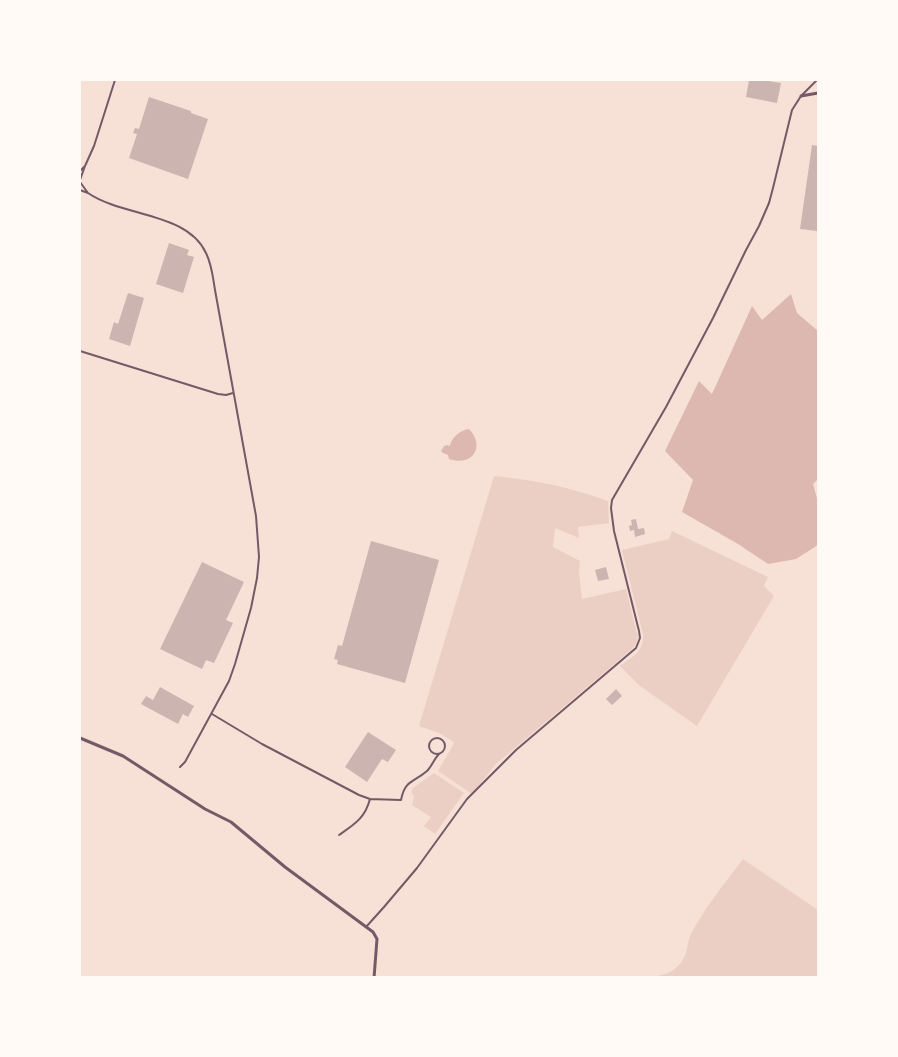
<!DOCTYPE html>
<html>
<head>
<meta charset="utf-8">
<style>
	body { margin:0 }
	#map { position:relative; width:898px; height:1057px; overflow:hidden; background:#f7e1d7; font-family:Signika,sans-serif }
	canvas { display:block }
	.frame { position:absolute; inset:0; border:81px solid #fffaf5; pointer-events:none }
</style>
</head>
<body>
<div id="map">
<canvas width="898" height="1057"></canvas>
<div class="frame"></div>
</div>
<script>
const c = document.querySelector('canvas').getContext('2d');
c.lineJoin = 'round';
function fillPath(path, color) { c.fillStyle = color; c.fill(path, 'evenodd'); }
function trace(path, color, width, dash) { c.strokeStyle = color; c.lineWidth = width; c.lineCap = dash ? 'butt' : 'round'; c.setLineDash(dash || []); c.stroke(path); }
fillPath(new Path2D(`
	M494,476C536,480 569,487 608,501L609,523L578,527L579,538L555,528L553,547L580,561L579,572L582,599L626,589L638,638L636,644L631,650L496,764L472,794L438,771L452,747L454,742L439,733L419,726Z
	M672,531L768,577L764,586L774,596L697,726L640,686L620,666C633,656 644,652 643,634L622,550L669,539Z
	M434,773L464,793L435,834L424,826L431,817L412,805L414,796L411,792L413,788Z
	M743,859L818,910V977H647C659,976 669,975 678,966C688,957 686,944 692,932C706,906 725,883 743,859Z`), '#ebcfc5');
fillPath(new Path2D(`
	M791,294L797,313L818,331V479L813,484L818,502V545L796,559L768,564L738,544L682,512L693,480L665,451L699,381L712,394L752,306L762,320Z
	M469,429C486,447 472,467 449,459L448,455L443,453L441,451L444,446L447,445L450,446C451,438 460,430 469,429Z`), '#dcb8b0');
fillPath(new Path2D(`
	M749,80H762L781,83L777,103L746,97Z
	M149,97L191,111V113L208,119L188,179L129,158L137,134L133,133L135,128L139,129Z
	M812,145L818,146V222L817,231L800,229Z
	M169,243L189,250L187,255L194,257L183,293L156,284Z
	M128,293L144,298L130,346L109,339L114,322L118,324Z
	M636,519L638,529L644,528L645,534L635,537L634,530L630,531L629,526L632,525L631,520Z
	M371,541L439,560L405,683L337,664L338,660L334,659L338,645L342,646Z
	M202,562L244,582L226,620L233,623L214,663L206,660L202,669L160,649Z
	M606,567L609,579L598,581L595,570Z
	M160,687L194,706L188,717L183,714L178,724L141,704L146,696L153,700Z
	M616,689L622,696L612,705L606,699Z
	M368,732L396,750L388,762L382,759L367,782L345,767Z`), '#ccb4b1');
trace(new Path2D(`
	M85,166L94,146L115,80
	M80,171L85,166L80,180
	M80,190L88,193L80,182
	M88,193C123,217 187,212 206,253C212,265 213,278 215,290L256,516L259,557L257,578L251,608L235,664L229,681L185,762L180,767
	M80,351L218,394L226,395L233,393
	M212,714L262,744L359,795L370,799L401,800C405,780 413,783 427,771C432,766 434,759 439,754
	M429 746a8 8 0 1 1 16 0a8 8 0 1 1-16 0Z
	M339,835C355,824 365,818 370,799
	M366,927L384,907L417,868L467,799L516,750L636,648L640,638L639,631L614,531L611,508L612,500L666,407L713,318L746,250L759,226L769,203L773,188L792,110L801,96L817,80`), '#755966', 2);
trace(new Path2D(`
	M801,96L818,93
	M80,738L123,756L205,809L231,822L285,867L373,932L377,939L374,978`), '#755966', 3);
</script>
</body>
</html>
